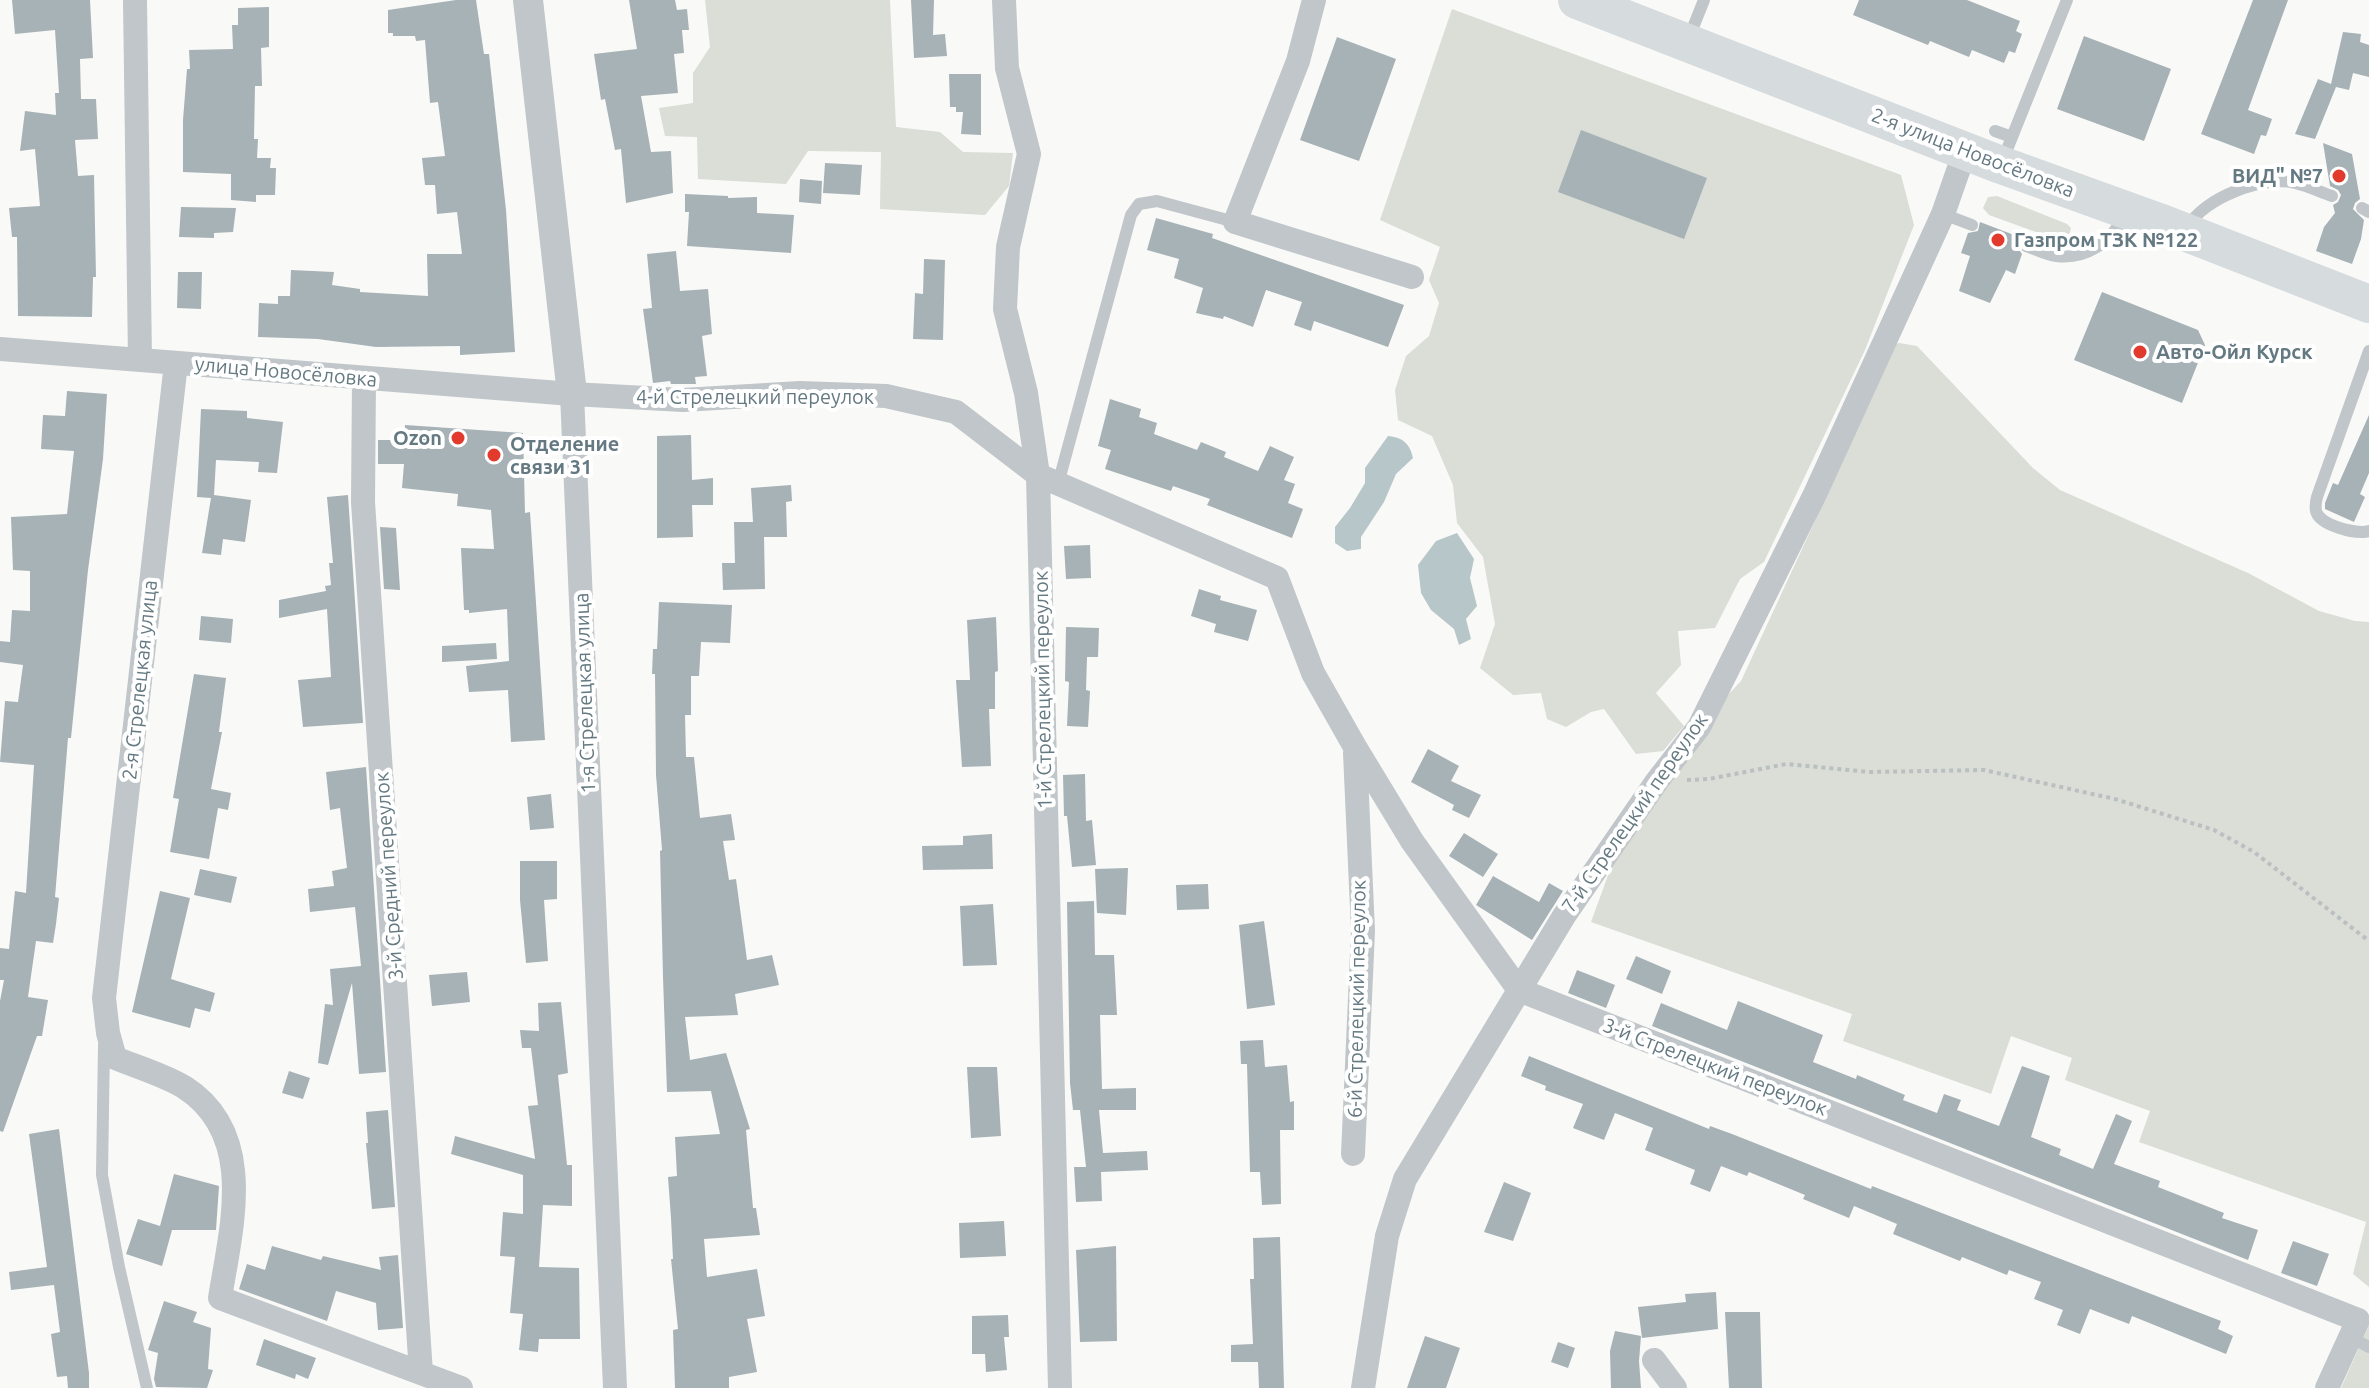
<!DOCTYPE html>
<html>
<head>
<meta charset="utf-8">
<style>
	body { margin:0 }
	canvas { display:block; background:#f9f9f7 }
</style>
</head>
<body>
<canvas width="2369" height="1388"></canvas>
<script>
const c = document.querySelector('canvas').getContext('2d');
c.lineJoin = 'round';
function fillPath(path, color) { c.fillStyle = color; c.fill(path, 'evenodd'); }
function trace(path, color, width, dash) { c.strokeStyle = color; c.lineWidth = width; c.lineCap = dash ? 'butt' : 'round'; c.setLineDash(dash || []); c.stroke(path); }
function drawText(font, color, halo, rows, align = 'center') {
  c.font = font + ' Ubuntu,sans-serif'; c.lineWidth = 8; c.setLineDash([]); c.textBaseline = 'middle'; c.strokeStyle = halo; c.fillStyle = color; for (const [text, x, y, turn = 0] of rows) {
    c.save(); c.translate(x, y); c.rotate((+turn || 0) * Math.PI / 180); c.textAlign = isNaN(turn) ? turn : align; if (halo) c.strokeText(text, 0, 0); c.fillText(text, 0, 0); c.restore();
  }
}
fillPath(new Path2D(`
	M705,0H890L896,127L940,132L963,152L1013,153L1009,186L985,215L880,209L881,152L808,151L786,184L698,179L697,137L665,136L659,108L693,103V73L710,47Z
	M1452,9L1901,175L1914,225L1865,350L1764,562L1740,579L1715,628L1678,631L1681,665L1656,693L1684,726L1663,751L1636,754L1604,709L1591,712L1566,727L1547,719L1541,693L1513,695L1480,668L1495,624L1483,557L1457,523L1453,485L1432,436L1398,420L1395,390L1406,356L1429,336L1439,303L1429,280L1440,247L1380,220Z
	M1997,196L2067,224L2071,228L2069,237L2058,240L1989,215L1983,208L1988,197Z
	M1899,343L1917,346L2033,468L2060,490L2248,573L2319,611L2355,621L2369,622V1287L2353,1274L2366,1222L2139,1142L2150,1111L2065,1080L2072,1058L2011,1036L1991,1094L1843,1041L1852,1014L1591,922L1614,859L1727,696L1741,681L1815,521L1882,349Z
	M2369,1325V1388H2341Z`), '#daded6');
fillPath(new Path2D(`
	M1388,436C1403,437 1410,444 1413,458L1396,474L1384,502L1361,537V549L1347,551L1335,543V527L1350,508L1365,483V468Z
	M1457,533L1474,559L1470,578L1477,606L1466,619L1471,639L1459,645L1454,629L1431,610L1421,593L1418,565L1436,541Z`), '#b7c6c8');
fillPath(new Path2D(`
	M12,0H90L93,58L80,59L81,99H96L98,139L75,140L78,176L94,175L96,277H93L92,317L18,316L17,237H12L9,208L40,206L35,149L20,151L25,111L56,115L55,93H59L55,30L15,34Z
	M456,0H476L484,54H489L506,210L515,352L460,355V346L376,347L318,339L258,337L259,303L278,304V296H290L291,270L334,272L332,285L360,289V292L428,296L427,254H462L457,212L437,214L435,185H425L422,158L445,156L438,102L430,103L425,40L416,41L415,36H393V33H388V10Z
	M629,0H675L677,10L687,9L689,30H682L684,53L674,54L678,93L641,96L651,152L671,151L673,193L626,203L621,149L615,150L605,99L601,100L594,54L637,49Z
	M911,0H934L933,35L945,34L947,56L914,58Z
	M1859,0H1967L2020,21L2016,31L2022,34L2015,53L2009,51L2004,63L1972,50L1969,57L1930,41L1928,45L1853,15Z
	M2253,0H2288L2248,110L2272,119L2266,136L2261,135L2254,154L2201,134Z
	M269,7V47L261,48L262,86H255L254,139H258L257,158H271L270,168H276L275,195H256V202L231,200V174L183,172V120L187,69H190L189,50L233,49L232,25H238V8Z
	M2343,32L2361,34L2360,42L2369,45V77L2353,73L2349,90L2336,87L2315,139L2295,134L2318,79L2331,84Z
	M2084,36L2171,69L2144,141L2057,109Z
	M1337,37L1396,59L1359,161L1300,140Z
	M949,74H981V135L961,134L963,112H956V107H950Z
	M1581,130L1707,178L1684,239L1558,192Z
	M2323,143L2352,154L2360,199L2355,203L2353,209L2364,220L2361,239L2352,264L2316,251L2324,227L2335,213L2333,205L2338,202L2341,195L2338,190L2330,186Z
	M825,163L862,165L860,195L823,193Z
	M800,179L822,181L821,204L799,202Z
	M685,194L728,196V198L757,197V213L794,215L791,253L687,246L689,212H685Z
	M181,207L236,208L233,232L214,233V238L179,237Z
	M1156,218L1213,234L1212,238L1404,305L1388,347L1314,321L1311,331L1294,325L1302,302L1266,290L1253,327L1224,316L1223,319L1196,313L1203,288L1174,278L1179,259L1147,250Z
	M1980,222L2022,238L2017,247L2022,254L2015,274L2006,270L1990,303L1959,291L1970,256L1961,253L1968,233L1978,231Z
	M676,251L680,291L708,289L712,334L702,336L707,376L695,377L696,384H671L670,381L653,383L643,309L652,308L647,254Z
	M924,259L945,260L943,340L913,339L915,293L923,294Z
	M178,272H202L201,309L177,308Z
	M2102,292L2198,330L2205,345L2182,403L2074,360Z
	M67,391L107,394L103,459L88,570L71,738H68L55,897L59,898L56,924L53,943L36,941L28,997L48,1000L42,1036H37L3,1132L0,1131V1001L4,980H0V948L9,949L15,891L26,893L34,765L0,762L5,701L18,702L23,665L0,662V641L10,642L12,610L30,611V571L13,570L11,517L67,514L74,451L41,449L43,415L65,416Z
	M1110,399L1141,409L1139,417L1157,423L1154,434L1197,450L1201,442L1226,452L1224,457L1258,471L1270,446L1294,457L1284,480L1295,484L1288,503L1303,509L1292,538L1207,505L1210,499L1173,486L1171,491L1105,469L1111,450L1098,446Z
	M201,409L247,411V418L283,422L277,473L258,472L259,462L216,460L214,495L251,500L245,542L223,539L221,555L202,553L211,498L197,497Z
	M2369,415V473L2360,494L2365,497L2354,522L2325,509V503L2333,483L2338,485Z
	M405,425L523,433L525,513L530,512L545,740L511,742L508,690L469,692L466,666L509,661L507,609L469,613V610H464L461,548L494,549L491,510L457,506L458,494L402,488L404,464H378V440H404Z
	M691,435L692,480L713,478V505H692L693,537L657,538V436Z
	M791,485L792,501L786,502L787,537H764L765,589L723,590L722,563H735L734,522H753L751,488Z
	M348,495L363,723L303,727L298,680L331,677L327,609L279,618V600L326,591L325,586L331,585L329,563H333L327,497Z
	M380,527L396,528L400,590L384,589Z
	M1090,545L1091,578L1066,579L1064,546Z
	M1199,589L1221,596L1220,600L1257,610L1248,641L1214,632L1216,624L1191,616Z
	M659,602L732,605L730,643L701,642L699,676H691V715H685L686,757H694L700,818L731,814L735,840L723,841L729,880L736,879L747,960L772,955L779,985L735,994L738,1015L685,1017L690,1060L726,1053L750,1129L746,1130L753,1208H756L760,1235L704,1239L707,1277L757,1269L765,1316L747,1319L757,1372L729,1377V1388H675L673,1330L678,1329L671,1259H673L671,1218L668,1177L677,1176L675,1137L720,1134L711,1091L667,1092L663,977L660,851L662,850L656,775L655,674H652L653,649H657Z
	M201,616L233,619L231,643L199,640Z
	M996,617L998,671L995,672V709H989L991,766L962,767L956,680H970L967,620Z
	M1066,627L1099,628L1098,657H1087L1086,690L1090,691L1088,727L1067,726L1069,682L1065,681Z
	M496,643L497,659L442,662V646Z
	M194,674L226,678L219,732H222L211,789L231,793L228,810L218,808L209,859L170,852L179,799L173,798Z
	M1428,749L1459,766L1451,781L1481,795L1469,818L1452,810L1454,805L1411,782Z
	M366,767L386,1072L359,1074L352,983L328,1065L318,1063L325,1004L333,1005L330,969L361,966L355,907L310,912L308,889L334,886L332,871L347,868L340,808L330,810L326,772Z
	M1085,774L1086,821L1092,820L1096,865L1072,867L1067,816H1064L1063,775Z
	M551,794L554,828L530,830L527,797Z
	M1464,833L1498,854L1483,877L1449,856Z
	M992,834L993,869L923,870L922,846L963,845V836Z
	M520,861H557V899L544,900L548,961L526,963L520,900Z
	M1128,868L1126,915L1097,913L1095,869Z
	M200,869L237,877L231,903L194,895Z
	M1493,876L1539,902L1549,883L1563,891L1532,940L1476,905Z
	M1208,884L1209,909L1177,910L1176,885Z
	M160,891L190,898L171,979L215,993L210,1012L195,1008L190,1028L132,1012Z
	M1094,901L1095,955H1114L1117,1015H1100L1102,1089L1136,1088V1110H1099L1103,1153L1147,1151L1148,1170L1101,1172L1102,1201L1076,1202L1074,1167H1086L1080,1110H1073L1070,1083L1067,902Z
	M993,904L997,965L963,966L960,906Z
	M1264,921L1275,1005L1247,1009L1239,925Z
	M1636,956L1671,971L1662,994L1626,979Z
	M1577,970L1615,985L1606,1008L1568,993Z
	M467,972L470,1002L432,1006L429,975Z
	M1738,1001L1823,1035L1813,1062L1856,1079L1857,1075L1905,1095L1903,1100L1937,1113L1944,1094L1961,1100L1957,1110L1999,1126L2022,1066L2050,1076L2031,1137L2061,1149L2059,1155L2093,1169L2116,1114L2132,1121L2114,1164L2160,1181L2158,1187L2224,1213L2222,1218L2258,1230L2248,1260L1652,1026L1661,1003L1727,1030Z
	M561,1002L568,1073L558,1075L567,1165H572V1206L543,1205L539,1267L579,1268L580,1339H539L538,1352L519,1350L523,1314L510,1313L515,1257L500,1256L503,1212L523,1214V1175L451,1154L455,1136L535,1159L528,1106L538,1105L531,1048H522L520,1030L539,1031L538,1003Z
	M1263,1040L1265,1067L1287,1065L1290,1102L1294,1101V1130H1280L1281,1204L1262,1205L1260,1172H1250L1247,1064H1241L1240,1041Z
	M1529,1056L1709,1129L1710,1126L1732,1134L1871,1189L1872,1186L2221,1321L2218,1329L2233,1336L2226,1354L2132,1316L2129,1324L2090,1309L2080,1334L2057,1325L2063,1310L2034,1299L2041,1282L2009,1270L2007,1275L1962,1257L1960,1261L1893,1234L1897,1224L1854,1206L1849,1218L1803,1199L1805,1195L1749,1172L1747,1176L1721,1166L1710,1192L1690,1184L1695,1170L1645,1150L1653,1128L1615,1113L1604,1140L1573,1128L1583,1104L1545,1090L1546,1086L1521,1076Z
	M967,1067H997L1001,1136L971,1138Z
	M289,1071L310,1078L303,1099L282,1093Z
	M388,1110L395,1207L372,1209L366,1143H368L366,1112Z
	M59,1129L89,1373V1388H68L67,1376L57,1377L51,1334L60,1332L54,1285L11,1290L9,1272L47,1267L29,1134Z
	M174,1174L219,1186L216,1230H172L162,1266L126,1254L138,1219L160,1226Z
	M1504,1182L1531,1193L1513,1241L1484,1232Z
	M1004,1221L1006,1256L960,1258L959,1223Z
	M1280,1237L1284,1388H1259L1258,1362H1231V1345L1253,1344L1250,1279H1254L1253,1238Z
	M2293,1241L2329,1254L2317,1286L2281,1273Z
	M272,1246L321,1260L323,1256L381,1270L379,1257L398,1255L403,1328L378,1330L376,1303L336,1291L327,1321L239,1289L247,1264L265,1270Z
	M1116,1246L1117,1341L1080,1342L1076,1250Z
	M1716,1292L1718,1329L1642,1338L1638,1307L1686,1302L1685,1294Z
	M164,1301L197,1312L193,1322L211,1328L208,1369L213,1370L207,1388L156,1387L154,1379L158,1353L148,1350Z
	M1725,1312H1760L1762,1388H1729Z
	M1008,1315L1009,1337H1004L1007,1370L986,1372L985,1354H972V1316Z
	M1615,1331L1641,1336L1639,1361L1641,1388H1611L1610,1351Z
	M1425,1336L1460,1348L1446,1388H1407Z
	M264,1339L316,1358L308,1379L296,1374L295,1379L256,1365Z
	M1558,1342L1575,1348L1568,1368L1551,1362Z`), '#a7b2b6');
trace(new Path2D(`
	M1687,780L1709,779L1786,764L1870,772L1984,770L2115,799L2214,830L2254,852L2369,941`), '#babfc1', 4, [4, 4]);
trace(new Path2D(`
	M1688,40L1704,0
	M1995,131L2012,137
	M2002,162L2067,0
	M2362,208L2369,212
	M1943,214L1972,225
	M2188,227C2203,198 2264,175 2295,183C2308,186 2320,192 2332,196
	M2026,246C2035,249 2046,255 2056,256C2085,260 2113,242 2123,216
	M2369,351L2317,497C2316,501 2315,506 2316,511C2319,525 2356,535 2369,531
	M1058,484L1131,215L1139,204L1157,201L1235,222
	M104,1045L102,1175L119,1267L147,1388
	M2350,1337L2369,1347`), '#c0c6c9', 12);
trace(new Path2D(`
	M135,0L140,360
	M1004,0L1007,68L1029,154L1008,247L1005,309L1026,393L1038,475L1060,1388
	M1314,0L1298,61L1235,222L1412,277
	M0,349L572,394L683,400L800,393L886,396L956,412L1038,475L1277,578L1313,673L1355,747L1412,841L1519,990L2358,1320L2327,1388
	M176,363L104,998L108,1033L115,1058C137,1067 164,1075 184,1087C258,1134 231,1228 220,1298L461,1388
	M364,378L363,502L421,1373
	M572,394L615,1388
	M1353,1154L1363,931L1355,753
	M1654,1360L1675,1388
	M1363,1388L1387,1236L1405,1179L1564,916L1657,781L1699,727L1815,494L1943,214L1965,151`), '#c0c6c9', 24);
trace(new Path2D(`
	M528,0L572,394`), '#c0c6c9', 30);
trace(new Path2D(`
	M1577,0L2001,165L2159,222L2369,304`), '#d6dbde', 38);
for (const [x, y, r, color] of [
	[2339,176,8,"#e23b2e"],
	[1998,240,8,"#e23b2e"],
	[2140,352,8,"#e23b2e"],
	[458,438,8,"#e23b2e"],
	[494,455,8,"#e23b2e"]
]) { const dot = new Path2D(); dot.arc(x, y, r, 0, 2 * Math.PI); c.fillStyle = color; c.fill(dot); trace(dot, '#fff', 3); }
drawText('20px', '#647981', '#fff', [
	["2-я улица Новосёловка",1973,153,21],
	["улица Новосёловка",286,372,5],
	["4-й Стрелецкий переулок",755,397],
	["2-я Стрелецкая улица",140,680,-84],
	["1-й Стрелецкий переулок",1043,690,-91],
	["1-я Стрелецкая улица",585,693,-92],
	["7-й Стрелецкий переулок",1635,813,-55],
	["3-й Средний переулок",389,876,-94],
	["6-й Стрелецкий переулок",1357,999,-89],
	["3-й Стрелецкий переулок",1715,1067,21]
]);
drawText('bold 20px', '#647981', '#fff', [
	["ВИД\" №7",2323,176,"right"],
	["Газпром ТЗК №122",2014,240],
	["Авто-Ойл Курск",2156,352],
	["Ozon",442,438,"right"],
	["Отделение",510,444],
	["связи 31",510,467]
], 'left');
</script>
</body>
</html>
